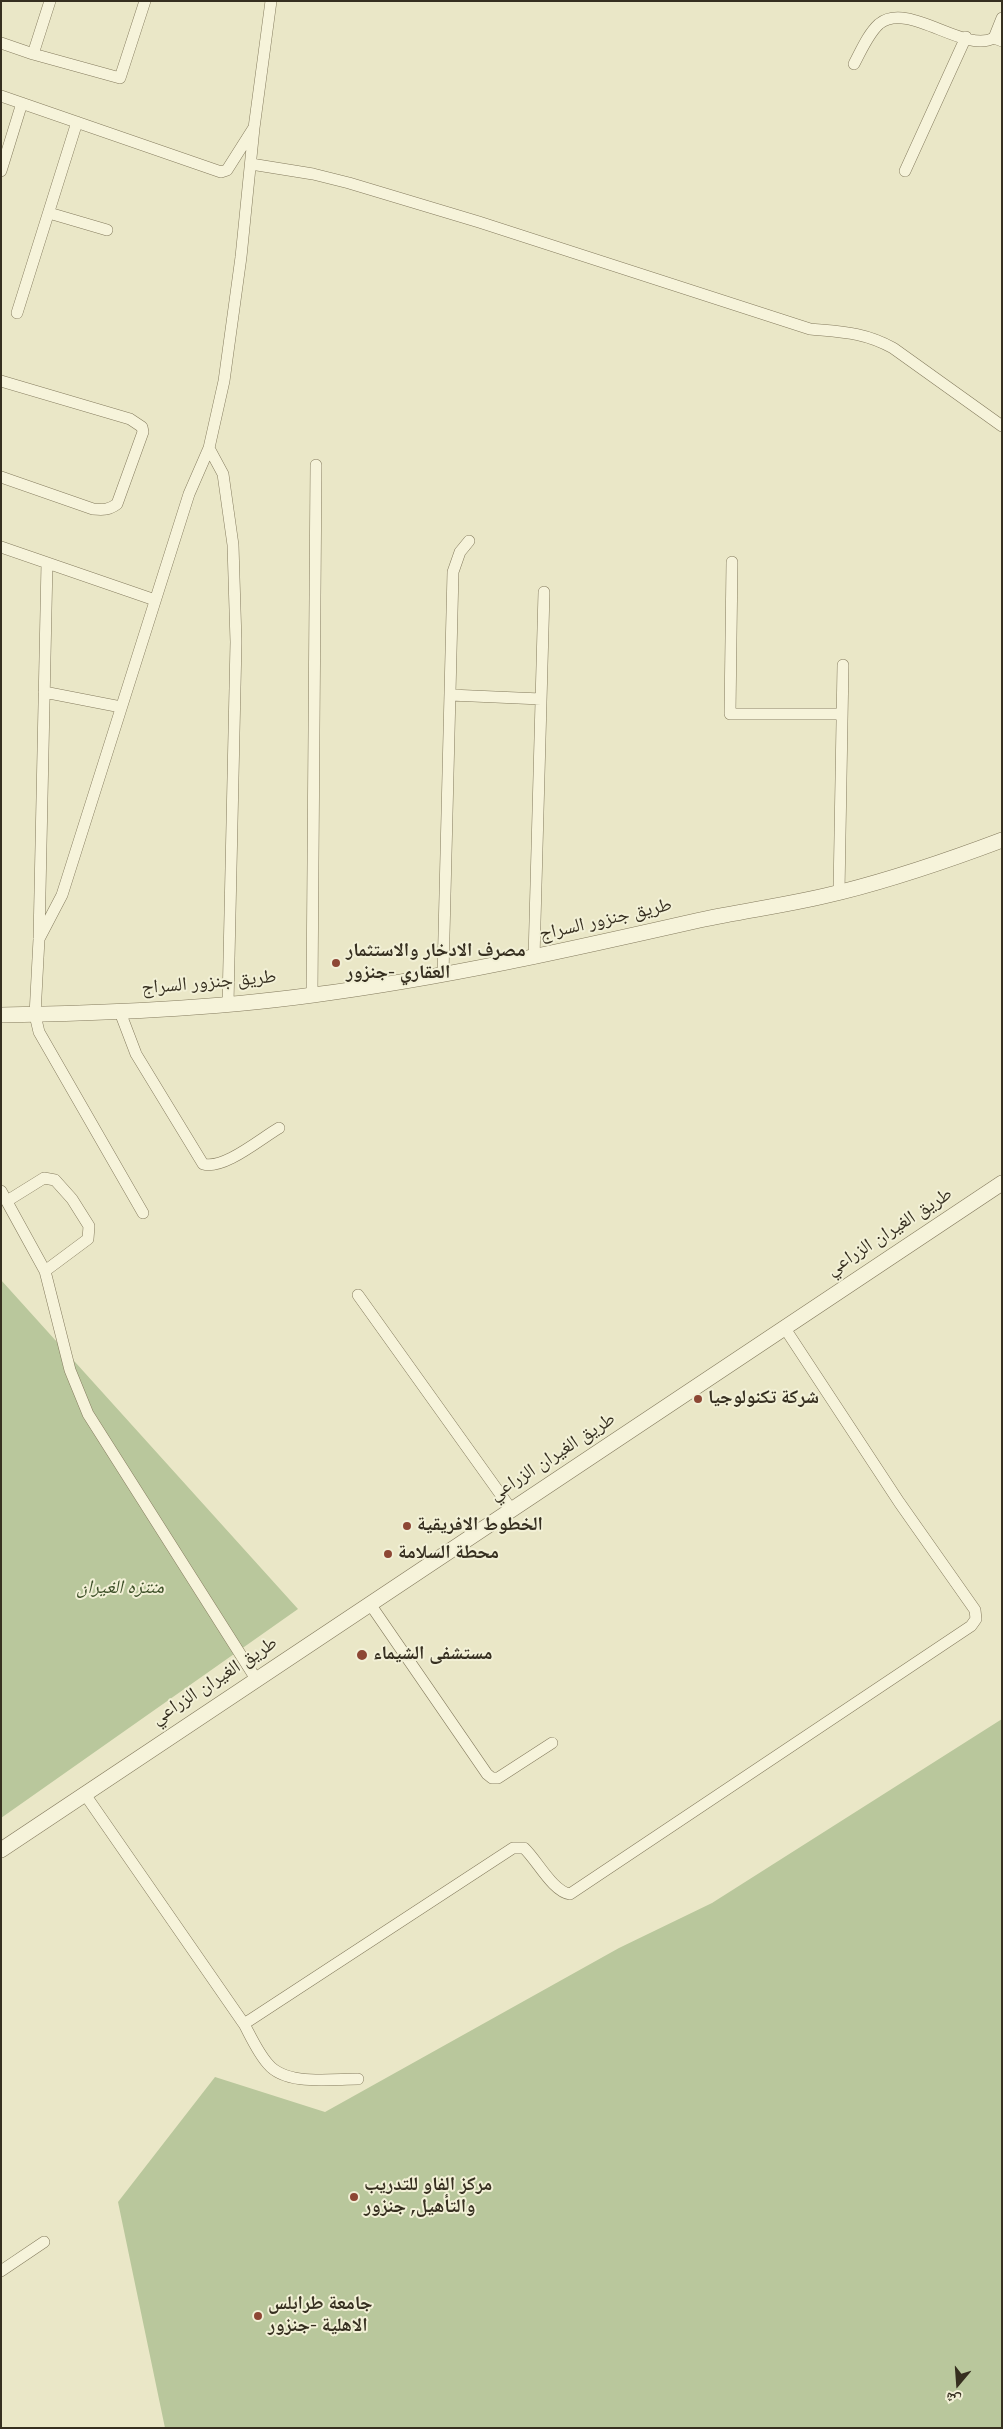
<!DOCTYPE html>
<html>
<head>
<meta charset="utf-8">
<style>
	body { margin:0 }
	#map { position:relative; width:1003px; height:2429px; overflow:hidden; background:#eae7c7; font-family:Spectral,"Noto Naskh Arabic",serif }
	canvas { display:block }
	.frame { position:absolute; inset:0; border:2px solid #362f20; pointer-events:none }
	.north { position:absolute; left:933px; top:2359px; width:50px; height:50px; -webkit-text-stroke:4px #f2f0d6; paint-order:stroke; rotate:198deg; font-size:14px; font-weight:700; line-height:20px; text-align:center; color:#362f20 }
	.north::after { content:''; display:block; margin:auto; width:18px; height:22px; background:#362f20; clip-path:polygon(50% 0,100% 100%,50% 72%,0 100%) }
</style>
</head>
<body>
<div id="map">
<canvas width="1003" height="2429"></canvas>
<div class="frame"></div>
<div class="north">ش</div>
</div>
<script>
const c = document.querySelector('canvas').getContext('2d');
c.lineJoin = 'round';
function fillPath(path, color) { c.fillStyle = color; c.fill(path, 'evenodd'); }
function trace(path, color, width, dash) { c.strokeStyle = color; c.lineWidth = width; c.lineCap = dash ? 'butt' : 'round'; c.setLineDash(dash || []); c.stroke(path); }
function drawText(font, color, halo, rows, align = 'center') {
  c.font = font + ' Spectral,"Noto Naskh Arabic",serif'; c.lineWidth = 4; c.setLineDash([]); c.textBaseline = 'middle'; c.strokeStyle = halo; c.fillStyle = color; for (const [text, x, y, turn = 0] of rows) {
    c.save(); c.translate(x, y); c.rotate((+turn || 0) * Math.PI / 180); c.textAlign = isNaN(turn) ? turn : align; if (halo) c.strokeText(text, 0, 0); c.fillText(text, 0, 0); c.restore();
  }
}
fillPath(new Path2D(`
	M1,1280L298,1609L1,1818Z
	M1002,1719V2428H165L118,2202L215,2077L325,2112L619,1948L712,1903Z`), '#b9c79c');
const minor = new Path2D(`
	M50,1L33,54L120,78L145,1
	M1002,18L994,38L1002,41
	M1,43L33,54
	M854,64C861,51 868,34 879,24C908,0 964,54 994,38
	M1,96L221,172L227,170L253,129
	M251,164L313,174L349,183L479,222L810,329C842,332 864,332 893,348L1002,426
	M1,171L22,103
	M905,171L966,37
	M49,213L107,230
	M17,313L77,122
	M1,381L130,419L142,427L143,432L117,504C109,510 103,510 93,509L1,477
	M209,448L223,474L233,545L236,642L228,1004
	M1,547L155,600
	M732,562L730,714H841
	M47,563L39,939L35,1015L39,1032L143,1213
	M44,692L121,707
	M450,695L541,699
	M839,892L843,665
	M39,939L62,895L189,494L209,448L224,381L241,257L254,128L271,1
	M534,958L544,592
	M443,975L453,572L460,552L469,541
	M312,995L316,465
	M120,1012L136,1054L203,1164C224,1170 260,1139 279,1128
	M1,1191L45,1271L70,1370L88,1414L256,1679
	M7,1201L44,1178L55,1180L72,1199L89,1226L88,1239L45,1271
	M358,1295L511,1509
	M370,1604L487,1774L492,1778H498L552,1743
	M84,1793L244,2024C251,2037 258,2053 268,2064C286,2086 331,2079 358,2079
	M244,2024L513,1848H524C537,1860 553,1892 570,1894L971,1626L976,1619L975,1610L899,1502L784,1327
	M1,2271L44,2242`);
const tertiary = new Path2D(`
	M1,1015C105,1013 210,1009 313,995C444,978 572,949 700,920C747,910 795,904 841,892C896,878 949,860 1002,840
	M1,1850L1002,1183`);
trace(minor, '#847b5e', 12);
trace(tertiary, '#847b5e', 16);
trace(minor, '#f6f3da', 11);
trace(tertiary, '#f6f3da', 15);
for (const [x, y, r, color] of [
	[336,963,5,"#8d4734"],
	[698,1399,5,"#8d4734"],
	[407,1526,5,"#8d4734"],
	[388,1554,5,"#8d4734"],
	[362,1655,6,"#8d4734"],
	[354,2197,5,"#8d4734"],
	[258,2316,5,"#8d4734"]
]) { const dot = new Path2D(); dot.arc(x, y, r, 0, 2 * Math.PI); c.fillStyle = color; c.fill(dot); trace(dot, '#f2f0d6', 2); }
drawText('19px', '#362f20', '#f2f0d6', [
	["طريق جنزور السراج",606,921,-13],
	["طريق جنزور السراج",209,984,-5],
	["طريق الغيران الزراعي",890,1233,-33],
	["طريق الغيران الزراعي",553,1458,-33],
	["طريق الغيران الزراعي",215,1682,-33]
]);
drawText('bold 19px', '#362f20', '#f2f0d6', [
	["مصرف الادخار والاستثمار",346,952],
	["العقاري -جنزور",346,974],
	["شركة تكنولوجيا",708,1399],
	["الخطوط الافريقية",417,1526],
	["محطة السلامة",398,1554],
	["مستشفى الشيماء",373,1655],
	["مركز الفاو للتدريب",364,2186],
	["والتأهيل, جنزور",364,2208],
	["جامعة طرابلس",268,2305],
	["الاهلية -جنزور",268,2327]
], 'left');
drawText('italic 19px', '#3e5029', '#f2f0d6', [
	["منتزه الغيران",120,1589]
]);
</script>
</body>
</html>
